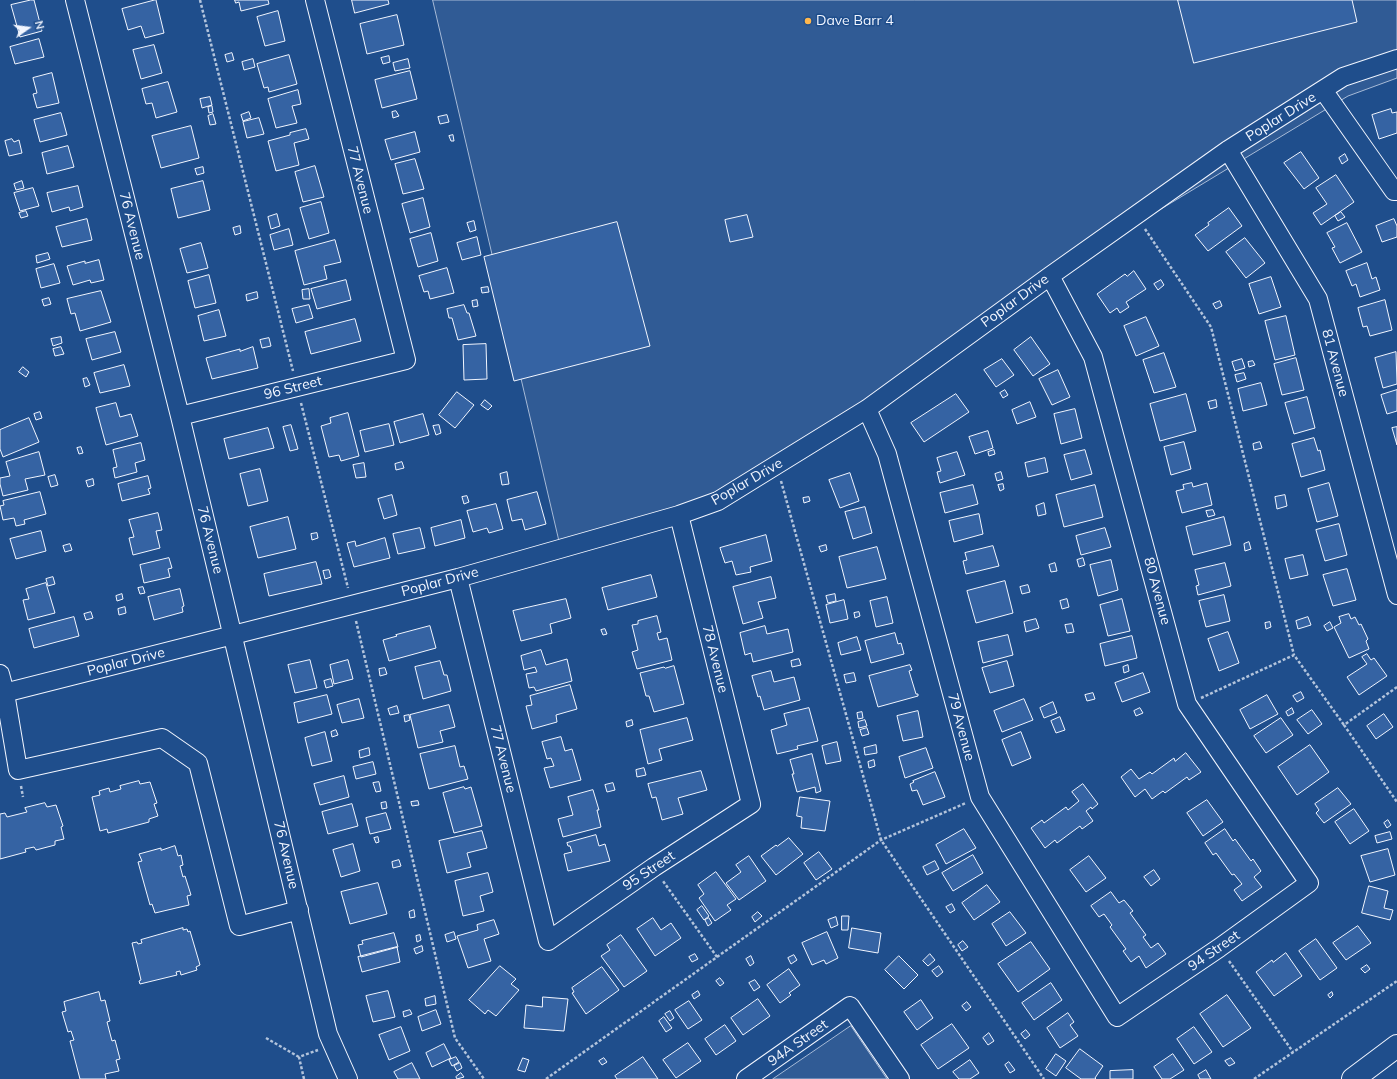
<!DOCTYPE html>
<html>
<head>
<meta charset="utf-8">
<style>
	body { margin:0 }
	#map { position:relative; width:1397px; height:1079px; overflow:hidden; background:#1f4e8c; font-family:Mulish,sans-serif }
	canvas { display:block }
	.north { position:absolute; left:8px; top:8px; width:40px; height:40px; -webkit-text-stroke:3px #1f4e8c; paint-order:stroke; rotate:76deg; font-size:11px; font-weight:700; line-height:16px; text-align:center; color:#f2f6ff }
	.north::after { content:''; display:block; margin:auto; width:14px; height:18px; background:#f2f6ff; clip-path:polygon(50% 0,100% 100%,50% 72%,0 100%) }
</style>
</head>
<body>
<div id="map">
<canvas width="1397" height="1079"></canvas>
<div class="north">N</div>
</div>
<script>
const c = document.querySelector('canvas').getContext('2d');
c.lineJoin = 'round';
function fillPath(path, color) { c.fillStyle = color; c.fill(path, 'evenodd'); }
function trace(path, color, width, dash) { c.strokeStyle = color; c.lineWidth = width; c.lineCap = dash ? 'butt' : 'round'; c.setLineDash(dash || []); c.stroke(path); }
function drawText(font, color, halo, rows, align = 'center') {
  c.font = font + ' Mulish,sans-serif'; c.lineWidth = 3; c.setLineDash([]); c.textBaseline = 'middle'; c.strokeStyle = halo; c.fillStyle = color; for (const [text, x, y, turn = 0] of rows) {
    c.save(); c.translate(x, y); c.rotate((+turn || 0) * Math.PI / 180); c.textAlign = isNaN(turn) ? turn : align; if (halo) c.strokeText(text, 0, 0); c.fillText(text, 0, 0); c.restore();
  }
}
const built = new Path2D(`
	M433,0H1397V78L1348,96L1050,276L718,501L561,548Z
	M851,1026L887,1079H773Z`);
fillPath(built, '#305b95');
trace(built, '#a8bbd7', 1);
const building = new Path2D(`
	M31,0H34L42,31L20,37L11,5Z
	M156,0L164,33L145,38L141,26L128,30L122,9Z
	M235,0H268L269,4L241,11L239,2L236,3Z
	M352,0H388L389,4L355,13Z
	M1178,0H1352L1357,22L1194,63Z
	M278,11L285,41L265,46L257,17Z
	M397,15L404,45L367,54L360,24Z
	M39,39L44,57L15,64L10,47Z
	M154,45L162,73L141,79L133,50Z
	M232,53L234,60L227,62L225,55Z
	M289,55L297,84L269,92L268,87L264,88L257,64Z
	M389,56L390,62L383,64L381,58Z
	M253,59L255,67L244,70L242,62Z
	M408,59L410,68L395,71L393,63Z
	M410,71L417,99L382,108L375,80Z
	M52,73L59,103L37,108L33,94L37,93L33,78Z
	M168,82L177,112L156,118L152,103L146,104L142,89Z
	M298,90L301,104L292,106L297,123L276,128L268,99Z
	M210,97L212,105L202,108L200,99Z
	M212,106L213,112L209,113L208,107Z
	M1391,109L1392,113L1397,112V133L1379,139L1372,115Z
	M396,111L399,116L393,118L392,112Z
	M249,112L251,118L243,121L241,115Z
	M61,113L67,135L40,142L34,120Z
	M213,114L216,124L210,125L208,116Z
	M447,115L449,122L440,124L438,117Z
	M259,118L264,134L247,138L243,122Z
	M191,126L199,158L161,168L152,136Z
	M306,129L309,139L294,143L299,165L276,171L268,141L290,135V133Z
	M415,132L420,152L391,160L385,140Z
	M453,135L454,141H451L449,136Z
	M12,139L14,142L19,140L22,153L9,156L5,141Z
	M68,146L74,167L47,174L42,153Z
	M1301,152L1319,178L1304,189L1284,163Z
	M1345,154L1348,160L1342,164L1339,158Z
	M415,159L424,189L403,194L395,164Z
	M315,166L324,197L303,202L295,172Z
	M203,167L204,173L197,175L195,169Z
	M1336,175L1354,202L1321,225L1313,213L1327,204L1316,188Z
	M22,181L24,188L16,190L14,184Z
	M203,181L210,210L178,218L171,189Z
	M78,186L83,207L70,211L69,207L52,212L47,193Z
	M33,188L39,206L20,211L14,193Z
	M423,198L430,227L410,233L402,204Z
	M321,202L329,233L309,239L300,208Z
	M1229,208L1242,226L1208,251L1195,235L1209,225L1208,223Z
	M26,211L28,216L21,218L19,213Z
	M1341,212L1345,217L1338,221L1335,216Z
	M277,214L280,226L271,229L268,217Z
	M747,215L753,237L730,242L725,220Z
	M87,219L92,240L62,247L56,227Z
	M1394,219L1397,226V237L1382,242L1376,226Z
	M474,221L476,230L470,232L467,223Z
	M617,222L650,346L514,381L484,257Z
	M1347,223L1362,252L1340,263L1332,248L1335,247L1327,233Z
	M240,226L241,233L235,235L233,228Z
	M289,229L293,245L274,250L270,235Z
	M431,233L438,261L418,267L410,239Z
	M477,237L481,255L462,260L457,243Z
	M1245,238L1265,263L1246,278L1226,252Z
	M335,240L341,262L324,266L327,279L304,285L295,251Z
	M201,243L208,268L187,273L180,249Z
	M48,253L50,259L37,263L36,256Z
	M99,260L104,280L91,283L90,280L73,285L67,266L85,261V263Z
	M1367,263L1372,279L1376,277L1380,290L1360,297L1356,284L1352,286L1346,271Z
	M54,264L60,283L41,288L36,269Z
	M447,268L454,293L430,299L428,291L424,292L419,276Z
	M1134,271L1146,289L1126,302L1129,307L1120,313L1117,308L1110,313L1097,294L1125,274L1127,276Z
	M209,275L216,303L195,308L188,281Z
	M1271,277L1281,307L1259,314L1249,284Z
	M346,280L351,300L317,309L311,289Z
	M1161,280L1164,285L1158,290L1154,284Z
	M488,287L489,292L482,293L481,288Z
	M309,289L310,299H303L302,290Z
	M101,291L111,322L80,331L75,313L71,314L67,299Z
	M257,292L258,298L247,301L246,295Z
	M49,298L51,304L44,306L42,300Z
	M477,300L478,306L473,307L472,301Z
	M1385,300L1392,330L1370,336L1367,326L1363,327L1358,308Z
	M1220,301L1222,306L1216,309L1213,304Z
	M309,305L313,318L296,323L292,309Z
	M464,305L467,313H469L476,336L458,340L452,318H449L447,309Z
	M219,310L226,336L204,341L198,316Z
	M1286,316L1295,355L1275,360L1265,321Z
	M1146,317L1159,346L1136,356L1124,326Z
	M355,319L361,341L311,354L305,332Z
	M115,332L121,352L92,360L86,339Z
	M61,337L62,343L53,346L51,339Z
	M1031,337L1050,364L1033,376L1014,350Z
	M269,338L271,346L262,348L260,340Z
	M486,344L487,379L464,380L463,345Z
	M61,347L64,354L55,356L53,349Z
	M253,347L258,368L212,379L206,358L240,349V351Z
	M1396,352L1397,384L1383,388L1375,358Z
	M1164,353L1176,387L1154,393L1143,360Z
	M1296,358L1304,390L1282,395L1274,364Z
	M1002,359L1014,375L996,387L984,370Z
	M1242,359L1245,368L1235,371L1232,362Z
	M1253,361L1255,365L1249,367L1248,362Z
	M124,365L130,386L100,393L94,373Z
	M23,367L29,372L26,377L19,372Z
	M1058,370L1070,397L1052,405L1039,379Z
	M1244,373L1246,379L1237,382L1235,375Z
	M87,378L90,385L85,387L83,379Z
	M1261,383L1267,405L1243,411L1238,389Z
	M1005,390L1008,395L1003,398L1000,393Z
	M1397,390V411L1387,414L1381,395Z
	M457,392L474,405L455,428L439,415Z
	M956,394L969,412L924,442L911,423Z
	M1186,394L1196,431L1160,441L1150,404Z
	M1307,397L1315,428L1294,434L1285,403Z
	M485,400L492,406L488,410L481,405Z
	M1216,400L1217,407L1210,409L1208,402Z
	M1030,402L1036,417L1017,424L1012,410Z
	M116,403L120,417L131,414L138,436L106,445L96,408Z
	M1075,409L1082,438L1061,444L1054,414Z
	M40,412L42,418L36,420L34,414Z
	M348,413L359,456L341,461L339,455L329,457L321,426L331,423L330,418Z
	M423,414L429,435L400,443L394,422Z
	M29,418L39,442L3,457L0,449V430Z
	M389,424L394,445L365,452L360,431Z
	M291,425L298,449L290,451L283,427Z
	M439,425L441,433L436,435L433,426Z
	M1397,427V445L1392,428Z
	M268,428L274,448L229,459L224,439Z
	M988,431L993,448L975,454L969,437Z
	M1314,438L1318,451L1320,450L1325,470L1301,477L1292,444Z
	M1184,442L1191,469L1171,475L1164,447Z
	M1260,442L1262,448L1254,450L1253,444Z
	M141,443L145,460L135,463L137,472L115,478L113,468L117,467L113,450Z
	M81,447L83,453L79,454L77,448Z
	M994,450L995,454L989,456L988,452Z
	M1085,450L1092,474L1071,480L1064,455Z
	M39,452L45,475L25,479L28,490L3,496L0,484V478L10,476L6,462Z
	M957,452L965,475L940,483L937,472L941,471L937,458Z
	M1045,458L1048,472L1028,477L1025,463Z
	M402,462L404,468L396,470L395,464Z
	M364,463L366,477L356,478L353,465Z
	M260,469L268,501L248,506L240,474Z
	M507,472L509,484L502,485L500,474Z
	M1001,472L1003,479L997,481L995,474Z
	M850,473L859,501L840,508L829,480Z
	M55,475L58,485L51,487L48,477Z
	M148,476L151,488L148,489L150,494L122,501L118,484Z
	M93,479L94,485L88,487L86,481Z
	M1192,483L1193,487L1207,483L1212,505L1182,513L1176,491L1184,489L1183,485Z
	M1329,483L1338,516L1317,522L1308,489Z
	M1003,484L1004,489L1000,491L998,485Z
	M973,485L978,504L945,513L940,493Z
	M1095,485L1103,517L1064,527L1056,495Z
	M40,492L46,514L24,520L25,524L16,526L14,518L3,520L0,506L4,505L3,501Z
	M537,492L546,524L525,530L522,519L512,521L507,500Z
	M392,495L397,515L384,519L378,499Z
	M1285,495L1287,506L1277,509L1275,497Z
	M467,496L469,502L464,504L462,497Z
	M809,497L810,501L804,503L803,498Z
	M1044,503L1046,514L1038,516L1036,506Z
	M496,504L503,529L489,533L487,528L473,532L467,511Z
	M865,507L872,533L853,539L845,512Z
	M1213,510L1215,515L1208,517L1206,511Z
	M158,513L162,530L156,531L160,548L133,555L129,538L134,537L129,520Z
	M979,514L983,534L954,542L949,521Z
	M288,517L296,549L258,558L250,527Z
	M1224,517L1231,545L1193,555L1186,527Z
	M461,520L465,538L435,546L431,528Z
	M1339,524L1347,555L1325,561L1316,530Z
	M420,528L425,548L398,554L393,534Z
	M1105,528L1111,547L1081,555L1076,536Z
	M41,531L46,551L16,559L10,539Z
	M317,533L318,538L312,540L311,534Z
	M766,535L772,561L750,567L751,572L736,575L732,561L725,563L720,548Z
	M385,538L390,558L354,567L347,543L355,541L356,546Z
	M1249,542L1251,549L1245,551L1244,544Z
	M70,544L72,550L65,552L63,546Z
	M826,545L827,550L821,552L819,547Z
	M993,546L999,566L966,574L963,561L967,560L965,553Z
	M877,547L886,579L847,588L839,557Z
	M1303,555L1308,575L1290,579L1285,559Z
	M169,558L172,568L168,569L170,577L144,583L140,565Z
	M1083,558L1085,565L1079,567L1077,560Z
	M1111,560L1118,590L1098,596L1090,565Z
	M316,562L322,584L269,596L264,574Z
	M1055,563L1057,571L1051,572L1049,565Z
	M1225,563L1231,586L1198,595L1196,586L1199,585L1195,570Z
	M1347,569L1356,600L1333,606L1323,575Z
	M329,570L331,577L325,579L323,571Z
	M651,575L657,597L608,610L602,588Z
	M53,577L55,584L48,586L46,579Z
	M771,577L776,598L758,602L763,618L743,624L733,587Z
	M1005,581L1013,613L976,623L967,591Z
	M46,583L55,613L28,620L23,600L29,599L26,589Z
	M1028,585L1030,592L1022,594L1020,587Z
	M143,587L145,593L140,594L138,588Z
	M180,589L184,606L182,607L183,612L154,620L148,597Z
	M122,594L123,599L117,601L116,596Z
	M835,594L836,601L828,603L826,596Z
	M1224,595L1230,621L1206,627L1199,601Z
	M887,597L893,623L876,627L870,601Z
	M566,599L571,618L550,624L552,633L521,641L513,611Z
	M1067,599L1069,607L1062,609L1060,601Z
	M1122,599L1130,631L1108,636L1100,605Z
	M844,600L848,619L830,623L826,605Z
	M125,607L126,613L119,615L118,609Z
	M91,612L93,618L86,620L84,614Z
	M859,612L860,616L855,618L854,613Z
	M1349,614L1351,619L1355,617L1359,625L1361,624L1368,639L1366,641L1369,649L1349,658L1334,627L1341,623L1339,617Z
	M657,616L661,632L657,633L659,640L667,638L672,660L637,669L632,652L638,650L632,625L638,624V621Z
	M74,617L79,636L34,648L29,629Z
	M1308,617L1311,625L1298,629L1296,621Z
	M1036,619L1039,628L1026,632L1024,622Z
	M1270,622L1271,627L1266,629L1265,623Z
	M1330,622L1333,628L1327,631L1324,626Z
	M1072,624L1074,632L1067,633L1065,625Z
	M430,626L436,648L389,661L383,640L397,636L396,635Z
	M765,626L767,634L788,629L793,652L753,662L751,653L745,655L740,633Z
	M605,629L607,634L603,635L601,630Z
	M1228,632L1239,663L1219,671L1208,639Z
	M895,633L898,644L901,643L904,654L871,663L865,641Z
	M1008,635L1013,655L983,663L978,642Z
	M1132,636L1137,658L1105,666L1100,644Z
	M857,637L861,650L841,655L838,643Z
	M541,650L546,665L567,659L572,681L536,691L534,687L529,688L526,674L537,672L535,667L524,670L521,656Z
	M1367,654L1371,660L1374,658L1387,676L1359,695L1347,677L1367,664L1362,657Z
	M799,659L801,665L792,667L791,661Z
	M310,660L317,688L295,693L288,665Z
	M348,660L353,679L334,684L330,665Z
	M440,661L444,675H447L451,691L423,699L415,667Z
	M1007,661L1014,686L990,693L982,668Z
	M910,665L912,670L909,671L916,694H918V696L878,707L869,676Z
	M1128,665L1129,671L1124,673L1123,667Z
	M674,666L684,704L654,712L649,696H646L640,673L664,667L665,668Z
	M385,668L387,674L380,676L379,669Z
	M771,671L774,682L794,677L800,700L764,710L760,696L758,697L752,676Z
	M854,673L856,681L846,683L844,675Z
	M1143,673L1150,692L1122,702L1115,683Z
	M331,679L333,686L326,688L324,681Z
	M570,685L577,709L556,715L557,722L532,729L526,706L532,705L530,696Z
	M1301,692L1304,698L1297,702L1293,696Z
	M1093,693L1095,699L1087,701L1085,695Z
	M327,695L332,714L298,723L294,703Z
	M1267,695L1278,714L1250,729L1240,710Z
	M359,699L364,718L342,723L337,705Z
	M1024,699L1033,720L1002,732L994,711Z
	M1053,702L1057,713L1044,718L1040,708Z
	M449,705L455,727L440,731L443,742L418,748L410,715Z
	M397,706L399,713L390,715L388,709Z
	M809,708L818,741L797,746L798,749L777,754L771,730L787,725L784,714Z
	M1140,708L1143,713L1136,716L1134,711Z
	M1292,708L1294,713L1288,716L1286,712Z
	M1312,710L1322,724L1308,734L1297,720Z
	M918,711L923,737L903,741L897,716Z
	M862,712L863,718L858,719L857,713Z
	M1384,714L1393,727L1376,739L1367,726Z
	M409,715L410,720L405,722L404,716Z
	M1060,717L1065,730L1056,733L1051,721Z
	M687,718L693,740L659,749L662,760L648,764L640,730Z
	M1281,718L1293,735L1266,753L1254,736Z
	M632,720L633,725L627,727L626,722Z
	M865,720L867,726L859,728L858,722Z
	M867,728L869,734L862,736L860,730Z
	M336,730L338,735L332,737L331,732Z
	M325,732L332,761L312,766L305,738Z
	M1021,732L1031,758L1012,766L1002,740Z
	M561,737L565,751L572,749L581,780L550,788L544,768L554,766L551,758L547,759L542,742Z
	M837,742L841,761L826,764L822,746Z
	M876,745L877,753L865,755L864,748Z
	M1310,745L1329,772L1297,795L1278,767Z
	M455,746L460,767L464,766L468,779L429,789L420,754Z
	M369,748L370,755L360,758L359,751Z
	M926,748L933,768L905,778L899,757Z
	M1186,753L1201,772L1189,780L1187,777L1165,793L1163,791L1152,799L1145,789L1135,797L1121,777L1131,769L1139,779L1150,772L1152,774L1174,758L1175,761Z
	M812,754L821,791L816,793L815,787L797,792L792,774H794L790,760Z
	M874,760L875,766L869,768L868,762Z
	M373,762L376,774L356,779L353,767Z
	M644,768L646,775L637,777L636,770Z
	M701,771L707,790L678,798L683,814L662,820L656,797L652,798L648,784Z
	M935,772L945,797L923,805L917,790L912,791L910,784L914,782L913,781Z
	M344,776L349,797L320,805L314,784Z
	M139,781L140,784L150,782L157,803L154,804L158,816L149,819V822L108,833L107,829L100,831L92,797L100,795L99,791L109,788L110,792L121,789L120,786Z
	M379,782L381,791L376,792L373,783Z
	M613,783L615,790L607,792L605,785Z
	M1083,784L1098,804L1092,809L1091,807L1086,811L1093,821L1082,829L1080,826L1057,843L1055,840L1045,848L1031,828L1042,820L1044,823L1066,807L1068,810L1079,801L1072,792Z
	M464,787L465,789L471,787L482,826L454,833L443,793Z
	M1338,788L1351,804L1324,823L1316,813L1319,810L1315,804Z
	M593,790L599,810H597L601,827L563,837L558,819L573,815L568,797Z
	M800,797L830,801L825,831L801,828L802,817L797,816Z
	M1207,800L1223,822L1203,836L1187,813Z
	M418,801L419,805L412,806L411,802Z
	M386,802L387,808L382,809L381,803Z
	M45,803L47,807L56,805L63,826L61,827L64,839L55,841V845L36,850L34,847L25,849L26,852L0,859V814L5,813L7,817L27,812L25,808Z
	M352,804L358,826L328,834L322,812Z
	M1354,809L1369,831L1350,844L1335,822Z
	M386,813L391,829L370,834L366,818Z
	M1388,820L1391,825L1387,828L1384,823Z
	M964,829L976,848L946,864L936,845Z
	M1225,829L1233,841L1235,839L1251,861L1253,859L1261,871L1254,877L1262,887L1242,901L1234,890L1242,884L1234,874L1232,875L1216,853L1213,855L1205,843Z
	M482,831L487,848L467,853L471,867L447,873L439,841Z
	M1390,832L1392,839L1377,843L1375,836Z
	M596,835L599,846L605,844L610,861L568,871L564,854L572,852L570,846H568L567,843Z
	M378,837L379,842L376,843L374,838Z
	M789,838L803,854L776,875L761,856L776,845L777,846Z
	M353,844L360,871L341,877L333,850Z
	M175,846L178,856L181,855L183,865L180,866L183,877L185,876L191,895L187,896L189,905L155,913L152,904L150,905L138,862L142,861L139,854L161,848V850Z
	M1388,849L1395,875L1370,882L1361,856Z
	M819,852L832,869L816,880L804,863Z
	M973,855L983,873L953,891L942,873Z
	M749,856L766,881L739,900L726,883L741,872L736,865Z
	M1089,856L1106,878L1086,892L1070,870Z
	M399,860L401,866L393,868L392,862Z
	M935,861L939,869L927,875L923,867Z
	M1154,870L1160,879L1151,886L1144,877Z
	M716,872L736,899L727,905L731,910L715,921L699,898L704,894L698,885Z
	M488,873L493,892L480,896L484,911L463,916L455,881Z
	M378,883L387,914L350,924L341,892Z
	M987,885L1000,902L974,920L962,903Z
	M1369,886L1388,891L1384,908L1393,910L1390,920L1362,913Z
	M1111,892L1119,903L1124,900L1133,911L1130,913L1146,935L1143,937L1151,948L1158,943L1166,954L1146,968L1139,956L1131,962L1123,951L1126,949L1110,927L1112,925L1104,914L1099,917L1091,906Z
	M952,904L955,910L950,913L946,907Z
	M702,906L709,916L704,920L697,910Z
	M414,910L415,917L410,918L409,912Z
	M758,912L762,916L755,922L752,917Z
	M1010,912L1026,933L1006,946L992,924Z
	M842,916H849L848,930H842Z
	M836,917L838,925L831,928L828,920Z
	M653,918L661,930L671,923L681,938L655,956L637,929Z
	M709,918L712,923L708,926L705,920Z
	M494,920L499,934L484,939L491,961L468,968L457,936L478,930L477,925Z
	M1358,926L1371,943L1346,960L1333,943Z
	M183,928V930L187,929L188,932L190,931L200,965L196,967L197,970L181,975L180,971L176,972L177,975L140,984L139,981L141,980L132,943L137,942L138,944L142,943L141,940Z
	M852,928L881,933L878,953L849,948Z
	M454,932L456,939L447,942L445,935Z
	M827,932L838,958L826,964L824,960L812,965L802,943Z
	M394,933L398,947L361,957L358,945L363,944L362,941Z
	M420,935L421,940L417,942L416,936Z
	M621,935L647,971L624,987L601,956L610,950L607,945Z
	M1316,939L1337,968L1320,980L1299,951Z
	M963,941L968,947L962,951L958,945Z
	M1031,942L1050,969L1018,992L998,964Z
	M422,946L423,951L416,954L414,949Z
	M397,947L400,962L362,972L358,957Z
	M1286,953L1302,976L1274,996L1256,972L1272,960L1273,962Z
	M695,954L698,959L692,962L689,957Z
	M930,954L935,960L928,966L923,961Z
	M794,955L797,960L791,964L788,958Z
	M751,956L754,963L750,966L746,959Z
	M899,956L918,975L904,989L885,970Z
	M1367,965L1370,969L1365,973L1361,969Z
	M500,966L516,979L511,984L519,990L496,1016L488,1010L485,1014L469,1000Z
	M939,966L943,972L937,977L932,971Z
	M602,967L619,990L586,1014L572,993L574,992L572,988Z
	M789,969L800,985L789,993L791,995L780,1003L767,985Z
	M720,978L724,983L720,986L716,981Z
	M755,980L760,987L754,991L749,983Z
	M1051,983L1062,1000L1034,1020L1022,1003Z
	M388,991L395,1017L373,1022L366,996Z
	M698,991L700,995L694,999L692,995Z
	M99,992L101,1001L105,1000L110,1021L107,1022L112,1041L115,1040L120,1059L116,1060L119,1071L105,1074L106,1079H80L70,1041L74,1040L71,1031L68,1032L62,1012L66,1011L64,1002Z
	M1332,992L1333,995L1330,998L1328,995Z
	M1227,995L1251,1028L1223,1047L1200,1014Z
	M435,996L436,1004L426,1006L425,999Z
	M543,997L568,999L564,1031L524,1028L526,1005L542,1007Z
	M758,999L770,1016L743,1035L731,1018Z
	M921,1000L933,1018L917,1030L904,1012Z
	M689,1001L702,1020L688,1029L675,1010Z
	M967,1002L971,1007L966,1011L962,1006Z
	M410,1010L412,1014L404,1017L403,1012Z
	M436,1010L441,1024L422,1031L418,1017Z
	M670,1011L674,1018L670,1021L665,1014Z
	M1068,1013L1074,1022L1070,1025L1078,1036L1060,1048L1047,1028Z
	M664,1017L672,1028L666,1032L659,1021Z
	M952,1024L969,1048L938,1069L921,1045Z
	M725,1025L736,1041L716,1055L705,1039Z
	M401,1027L410,1051L389,1060L379,1035Z
	M1194,1027L1212,1052L1194,1064L1177,1039Z
	M1026,1030L1030,1035L1025,1039L1021,1034Z
	M989,1033L994,1041L988,1045L983,1038Z
	M688,1043L701,1061L676,1078L663,1060Z
	M444,1044L451,1058L432,1067L426,1053Z
	M1080,1049L1103,1066L1095,1078L1096,1079H1081L1066,1068Z
	M1056,1054L1066,1061L1056,1076L1046,1069Z
	M1173,1054L1184,1070L1170,1079H1162L1154,1067Z
	M456,1057L459,1062L452,1066L449,1060Z
	M643,1057L658,1079H617L615,1076Z
	M523,1058L529,1060L525,1072L518,1070Z
	M604,1058L607,1062L602,1065L599,1061Z
	M1231,1058L1235,1063L1229,1066L1225,1061Z
	M970,1060L979,1073L970,1079H959L953,1072Z
	M1009,1062L1015,1070L1010,1073L1005,1065Z
	M412,1063L420,1079H398L394,1072Z
	M460,1063L462,1068L457,1071L454,1066Z
	M1133,1070V1079H1110V1071Z
	M1206,1070L1211,1079H1200L1198,1075Z
	M461,1073L464,1077L457,1079L456,1077Z`);
fillPath(building, '#3563a3');
trace(building, '#f2f6ff', 1);
const minor = new Path2D(`
	M75,0L180,416L328,1034L348,1079
	M1323,90L1394,191H1397
	M1228,150L1318,299L1397,595
	M867,409L887,454L980,797L1117,1017L1219,948L1309,883L1187,704L1093,357L1050,276
	M180,416L406,360L315,0
	M458,578L548,941L654,867L751,804L679,515
	M0,674L5,693L18,770L162,738L198,763L239,926L299,910
	M0,694L458,578L679,515L718,501L867,409L1050,276L1228,150L1343,77L1397,59
	M746,1079L850,1006L900,1079`);
const major = new Path2D(`
	M1353,1079L1397,1046`);
trace(minor, '#f2f6ff', 20);
trace(major, '#f2f6ff', 24);
trace(new Path2D(`
	M200,0L293,371
	M1145,229L1211,327L1294,655
	M301,403L348,588
	M781,481L881,840L1044,1079
	M356,621L455,1038L484,1079
	M1397,687L1344,725L1397,802
	M1201,698L1294,655L1344,725
	M21,786L23,797
	M717,957L881,840L966,803
	M1229,961L1293,1052
	M266,1038L299,1057
	M304,1079L299,1057L318,1050
	M546,1079L717,957L663,881
	M1254,1079L1397,981`), '#b3c4dc', 2.5, [3, 2]);
trace(minor, '#1f4e8c', 18);
trace(major, '#1f4e8c', 22);
for (const [x, y, r, color] of [
	[808,21,4,"#ffb74d"]
]) { const dot = new Path2D(); dot.arc(x, y, r, 0, 2 * Math.PI); c.fillStyle = color; c.fill(dot); trace(dot, '#1f4e8c', 1.5); }
drawText('14px', '#f2f6ff', '#1f4e8c', [
	["Dave Barr 4",816,21]
], 'left');
drawText('14px', '#f2f6ff', '#1f4e8c', [
	["Poplar Drive",1281,117,-32],
	["77 Avenue",360,180,76],
	["76 Avenue",132,226,76],
	["Poplar Drive",1015,301,-36],
	["81 Avenue",1335,363,75],
	["96 Street",293,388,-14],
	["Poplar Drive",747,482,-30],
	["76 Avenue",210,540,76],
	["Poplar Drive",440,582,-15],
	["80 Avenue",1157,591,75],
	["78 Avenue",715,659,76],
	["Poplar Drive",126,662,-14],
	["79 Avenue",961,727,75],
	["77 Avenue",503,759,76],
	["76 Avenue",286,855,77],
	["95 Street",649,871,-34],
	["94 Street",1214,951,-35],
	["94A Street",798,1043,-35]
]);
</script>
</body>
</html>
